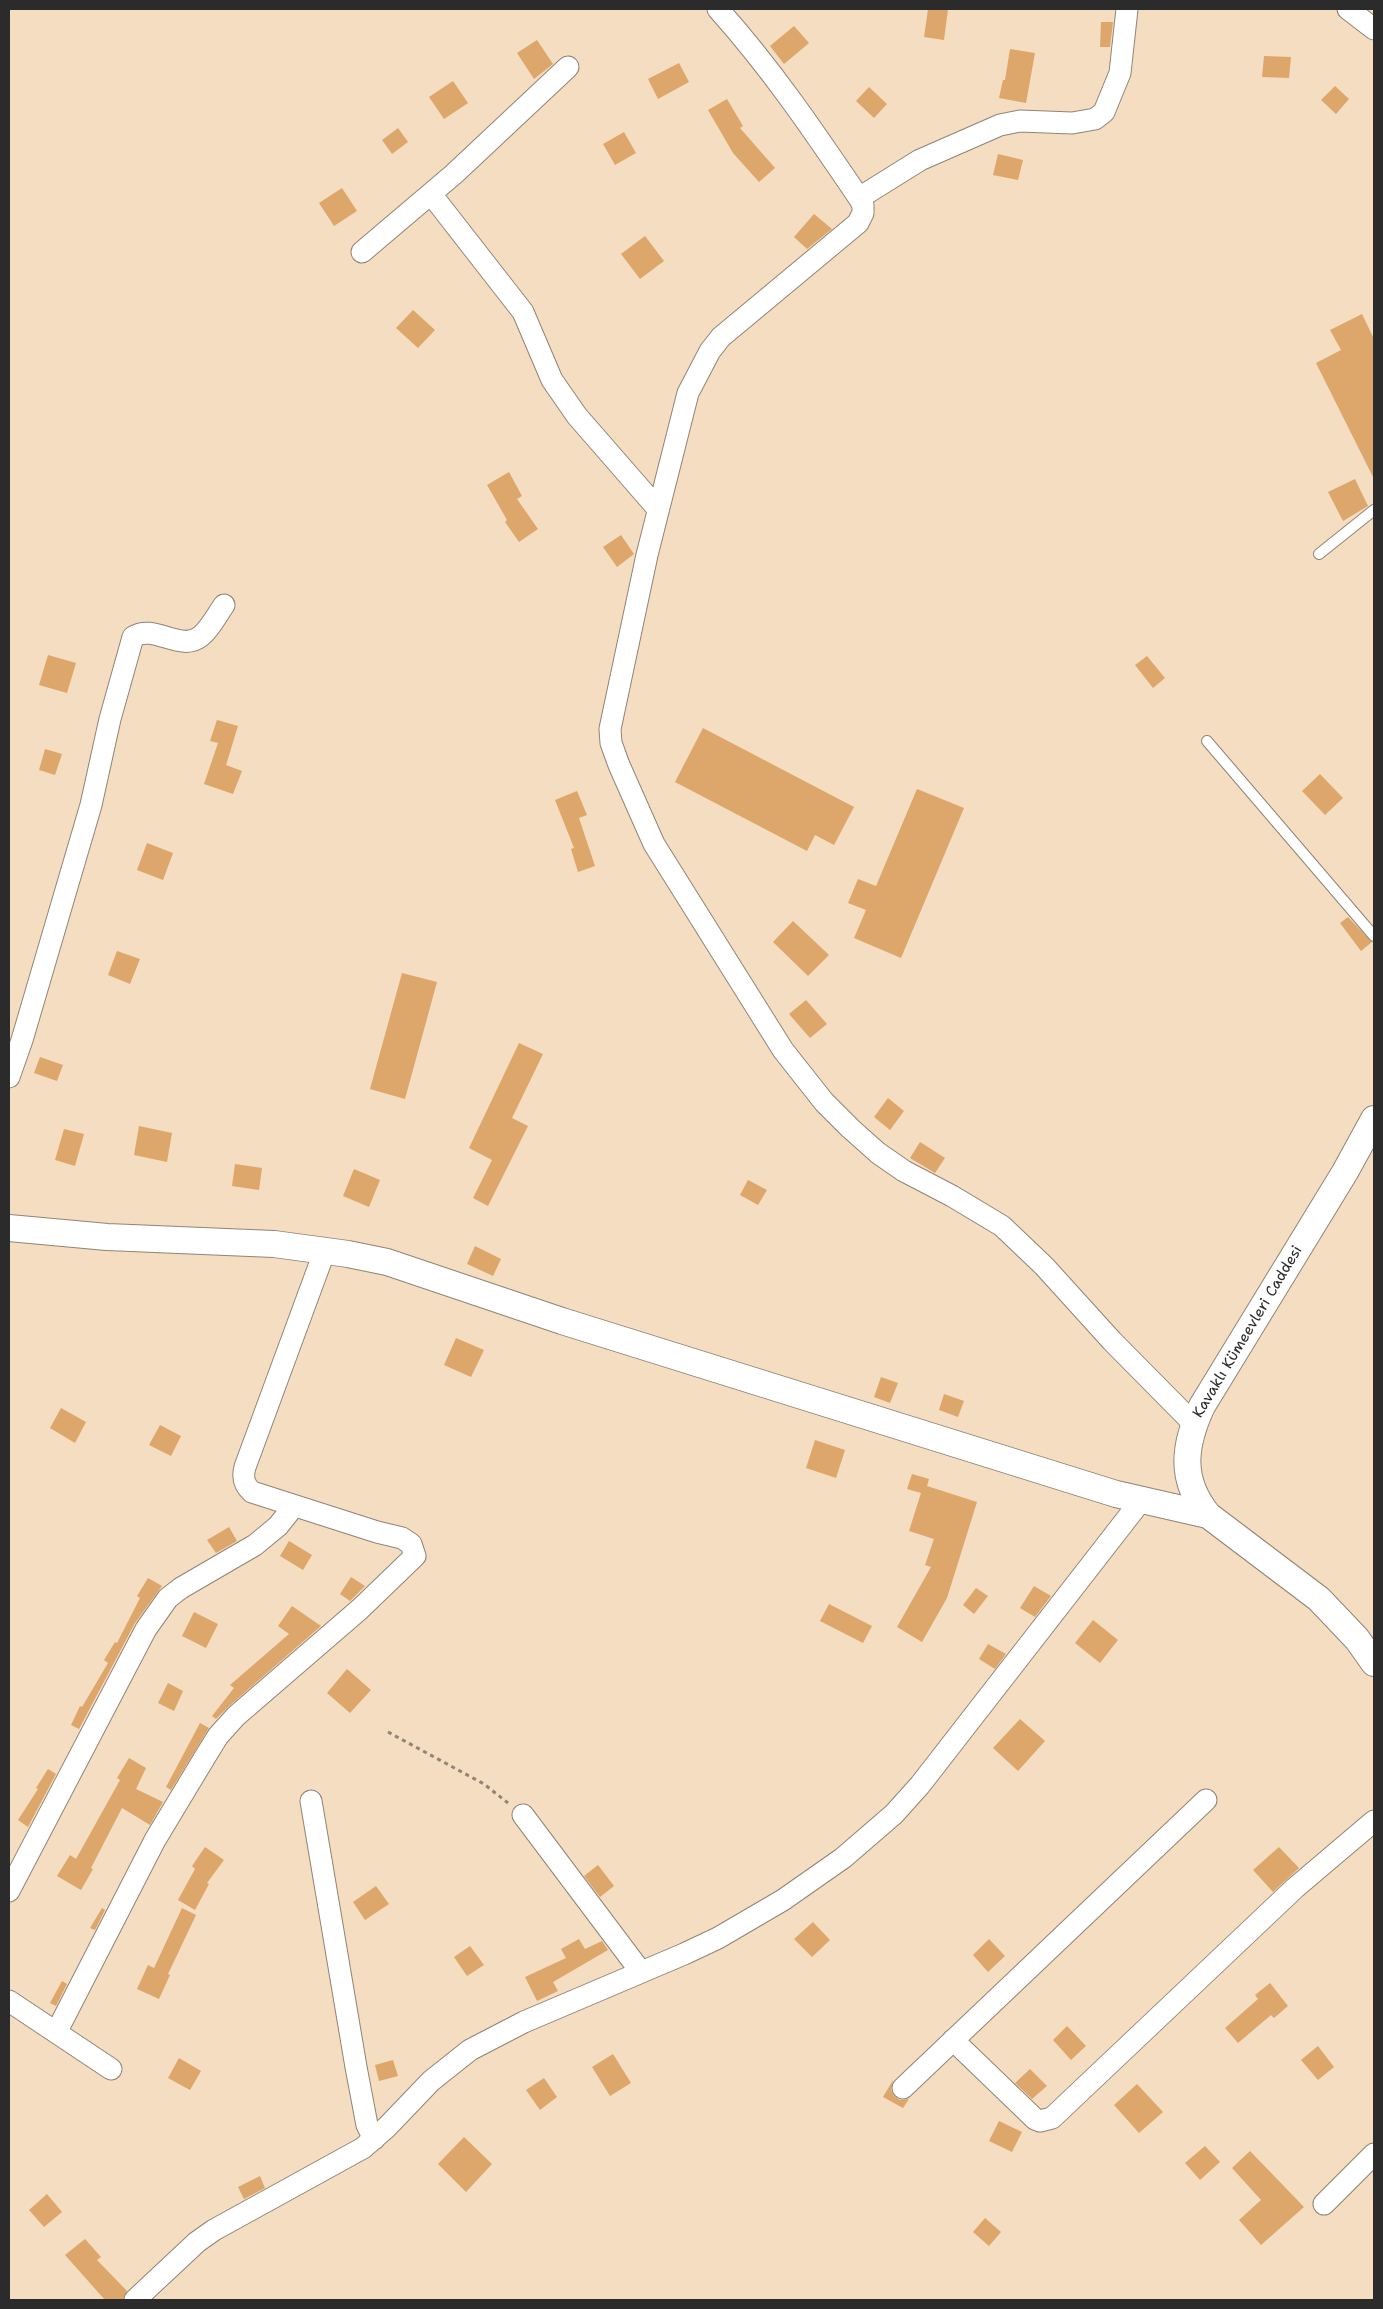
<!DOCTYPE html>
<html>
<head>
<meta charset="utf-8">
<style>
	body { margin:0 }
	#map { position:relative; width:1383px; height:2309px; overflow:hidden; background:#f4ddc0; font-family:"Shantell Sans",sans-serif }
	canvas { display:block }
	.frame { position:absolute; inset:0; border:10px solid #2b2b2b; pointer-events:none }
</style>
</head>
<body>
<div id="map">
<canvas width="1383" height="2309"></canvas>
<div class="frame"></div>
</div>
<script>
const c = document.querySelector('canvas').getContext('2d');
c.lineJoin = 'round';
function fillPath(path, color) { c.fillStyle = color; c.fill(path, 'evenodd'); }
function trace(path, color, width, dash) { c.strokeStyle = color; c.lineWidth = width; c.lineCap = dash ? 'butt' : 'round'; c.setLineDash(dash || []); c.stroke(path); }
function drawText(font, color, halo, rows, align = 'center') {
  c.font = font + ' "Shantell Sans",sans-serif'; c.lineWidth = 4; c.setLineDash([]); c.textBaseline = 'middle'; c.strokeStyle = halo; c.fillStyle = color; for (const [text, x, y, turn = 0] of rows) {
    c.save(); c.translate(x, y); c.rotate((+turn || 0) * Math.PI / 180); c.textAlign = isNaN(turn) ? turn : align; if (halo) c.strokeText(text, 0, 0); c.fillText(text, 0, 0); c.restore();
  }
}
fillPath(new Path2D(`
	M928,9H948L944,40L924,37Z
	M1101,22H1113L1110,47H1100Z
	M794,26L809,43L784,64L770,46Z
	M537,40L553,64L534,79L517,53Z
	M1010,49L1035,53L1026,103L999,98L1003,80H1005Z
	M1264,56L1291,57L1289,78L1262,77Z
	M679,63L689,82L658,99L648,79Z
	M453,81L468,103L444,119L429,97Z
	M1335,86L1349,99L1336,114L1321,100Z
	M869,87L887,104L874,118L856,101Z
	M727,99L743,126L740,128L775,168L759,182L733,153L708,110Z
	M398,128L408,142L392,154L382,140Z
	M624,132L636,153L615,165L603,144Z
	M998,154L1023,160L1018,180L993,175Z
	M342,188L357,211L334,226L319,203Z
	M814,214L832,229L807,249L794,237Z
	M645,236L664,261L640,279L621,254Z
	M413,310L435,330L418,348L396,328Z
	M1362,314L1374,339V479L1316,363L1341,350L1330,330Z
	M509,472L522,496L517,499L538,529L519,542L505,522L507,520L487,485Z
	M1355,479L1368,506L1343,521L1328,492Z
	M621,535L634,554L617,567L603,547Z
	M48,655L76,663L67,693L39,685Z
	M1147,656L1165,678L1153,688L1135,665Z
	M217,720L238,726L226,765L242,771L233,794L204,784L218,743L210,741Z
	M703,728L854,807L834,845L815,835L807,851L675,782Z
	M45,749L62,754L55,775L39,770Z
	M1320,774L1343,798L1325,815L1302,791Z
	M917,789L964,808L901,958L854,938L866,910L848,903L858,879L876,886Z
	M577,791L587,815L579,818L595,866L578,872L571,849L574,848L555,800Z
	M147,843L173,853L163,880L137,870Z
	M1348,917L1372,942L1361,951L1340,923Z
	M793,921L829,955L808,976L773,942Z
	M117,951L140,959L130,984L108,975Z
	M402,973L437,982L405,1099L370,1089Z
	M806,1000L827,1024L810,1038L789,1014Z
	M519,1043L543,1054L512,1118L528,1126L488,1206L473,1198L492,1160L469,1148Z
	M40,1057L63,1065L57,1081L34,1073Z
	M888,1098L904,1111L890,1130L874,1117Z
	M139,1126L172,1133L167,1162L134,1155Z
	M64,1129L84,1134L75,1166L55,1160Z
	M920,1142L945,1158L935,1173L910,1158Z
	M235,1164L262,1168L259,1190L232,1186Z
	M354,1169L380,1180L369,1207L343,1196Z
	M748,1180L767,1190L758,1205L740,1195Z
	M475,1246L501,1259L493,1276L467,1264Z
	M456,1338L484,1350L471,1377L444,1365Z
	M881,1377L898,1383L890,1403L874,1397Z
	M944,1394L964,1401L958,1417L939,1410Z
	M61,1408L86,1422L75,1443L50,1428Z
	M160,1425L181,1436L171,1456L149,1445Z
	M815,1440L845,1450L836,1478L806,1468Z
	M912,1474L929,1479L927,1486L977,1502L947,1598L922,1642L897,1627L931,1567L925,1565L934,1539L909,1531L921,1493L907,1489Z
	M229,1527L237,1541L216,1553L207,1540Z
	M289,1541L312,1555L303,1570L280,1556Z
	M351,1577L365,1586L350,1601L340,1594Z
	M148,1578L162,1586L135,1623L79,1729L71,1725L80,1706L82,1707L108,1663L104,1660L115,1642L117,1643L140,1598L137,1596Z
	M1034,1586L1051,1596L1035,1617L1020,1608Z
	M976,1588L988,1596L974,1614L963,1605Z
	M829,1604L872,1626L863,1643L820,1621Z
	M292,1606L321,1626L228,1707L216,1719L212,1716L234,1688L230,1685L289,1634L278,1626Z
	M194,1612L218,1624L206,1648L182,1636Z
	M1093,1620L1118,1640L1100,1663L1075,1643Z
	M988,1644L1006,1654L995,1669L979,1659Z
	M347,1669L371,1690L350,1713L327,1693Z
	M168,1683L183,1691L174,1711L158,1703Z
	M1020,1719L1045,1741L1018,1771L993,1748Z
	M200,1723L209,1728L171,1790L166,1787Z
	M129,1758L146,1768L136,1789L163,1802L150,1825L122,1808L91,1868L93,1869L81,1890L57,1876L70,1855L76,1859L120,1780L117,1778Z
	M48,1769L56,1774L28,1827L18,1820L38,1789L36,1788Z
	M205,1847L224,1860L207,1883L209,1884L195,1910L178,1900L195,1869L192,1866Z
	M1279,1847L1299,1868L1273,1892L1253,1870Z
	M598,1865L614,1886L600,1897L584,1876Z
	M376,1886L389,1904L365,1920L353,1902Z
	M102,1908L105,1910L95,1930L90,1928Z
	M182,1908L196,1915L168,1974L170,1975L159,1999L137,1989L148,1965L154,1968Z
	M813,1922L830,1940L812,1957L794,1939Z
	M579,1939L585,1949L602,1941L608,1950L553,1982L558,1991L537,2001L525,1977L566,1958L561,1949Z
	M989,1939L1005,1956L988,1972L973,1955Z
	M470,1946L484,1965L467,1976L454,1957Z
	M62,1981L67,1984L56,2006L50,2003Z
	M1270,1983L1288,2006L1274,2018L1271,2015L1238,2043L1225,2028L1258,1999L1255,1995Z
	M1067,2026L1086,2046L1071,2060L1053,2040Z
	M1318,2046L1334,2067L1318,2080L1301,2060Z
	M613,2054L631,2083L610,2096L592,2067Z
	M179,2058L201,2071L190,2090L168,2078Z
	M393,2060L398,2076L379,2081L375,2065Z
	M1030,2069L1047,2086L1032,2099L1015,2083Z
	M544,2078L557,2097L540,2110L526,2090Z
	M893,2080L891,2090L894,2096L900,2100L909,2099L903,2108L883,2097Z
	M1137,2084L1163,2112L1139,2133L1114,2105Z
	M999,2121L1022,2132L1012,2152L989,2141Z
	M464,2137L492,2164L466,2192L438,2164Z
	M1205,2146L1220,2162L1200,2180L1185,2163Z
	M1250,2151L1304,2207L1261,2245L1239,2220L1261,2200L1232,2168Z
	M260,2176L265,2188L244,2199L238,2187Z
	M47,2194L62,2212L44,2227L29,2210Z
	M985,2218L1001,2232L989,2246L973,2232Z
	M85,2239L101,2257L97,2260L127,2291L123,2300H105L65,2255Z`), '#dda66a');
const service = new Path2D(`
	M1319,554L1374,510
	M1207,741L1374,936`);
const minor = new Path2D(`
	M718,9C771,68 815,133 859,198L863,205V213L858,223L721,337L710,351L688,393L647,555L610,729L611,743L619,765L654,844L783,1050L824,1102L850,1128L878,1153L904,1171L952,1196L1002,1226L1044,1266L1112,1341L1194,1424
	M1348,9L1374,29
	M431,194L523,312L552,380L577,416L658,509
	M859,198L920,160L1000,125L1020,121L1072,123L1095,119L1104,112L1120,73L1127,9
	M362,252L454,174L568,67
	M9,1077L22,1040L91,805L110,719L133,637C154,623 181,653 201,636C210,629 217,615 224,605
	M311,1801L356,2067L367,2125L374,2139
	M523,1815L641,1972
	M9,1891L146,1629L168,1598L181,1588L255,1545L278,1526L294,1506
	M9,2001L111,2069
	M57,2031L155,1840L205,1757L218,1736L236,1716L360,1609L415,1556L411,1544L402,1538L377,1532L252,1492C244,1485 242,1478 245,1467L325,1250
	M953,2040L1035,2119L1040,2121L1052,2118L1295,1888L1374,1821
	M903,2088L1206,1800
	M1324,2204L1374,2154
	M135,2300L197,2242L214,2230L363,2148L387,2127L431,2081L470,2050L524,2022L684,1954L718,1938L783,1900L843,1858L894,1814L920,1785L1143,1498`);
const tertiary = new Path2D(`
	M1374,1119L1345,1172L1202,1406C1184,1445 1179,1479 1208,1515L1319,1599L1357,1639L1374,1663
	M9,1228L107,1237L274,1244L348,1254L387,1262L562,1321L1116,1494L1208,1515`);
trace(service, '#908476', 12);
trace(minor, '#908476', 23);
trace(tertiary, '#908476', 28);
trace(new Path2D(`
	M388,1732L484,1784L508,1803`), '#908476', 3, [4, 4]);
trace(service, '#fff', 10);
trace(minor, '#fff', 21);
trace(tertiary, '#fff', 26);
drawText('15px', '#2b2b2b', '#fff', [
	["Kavaklı Kümeevleri Caddesi",1248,1332,-59]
]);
</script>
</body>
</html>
